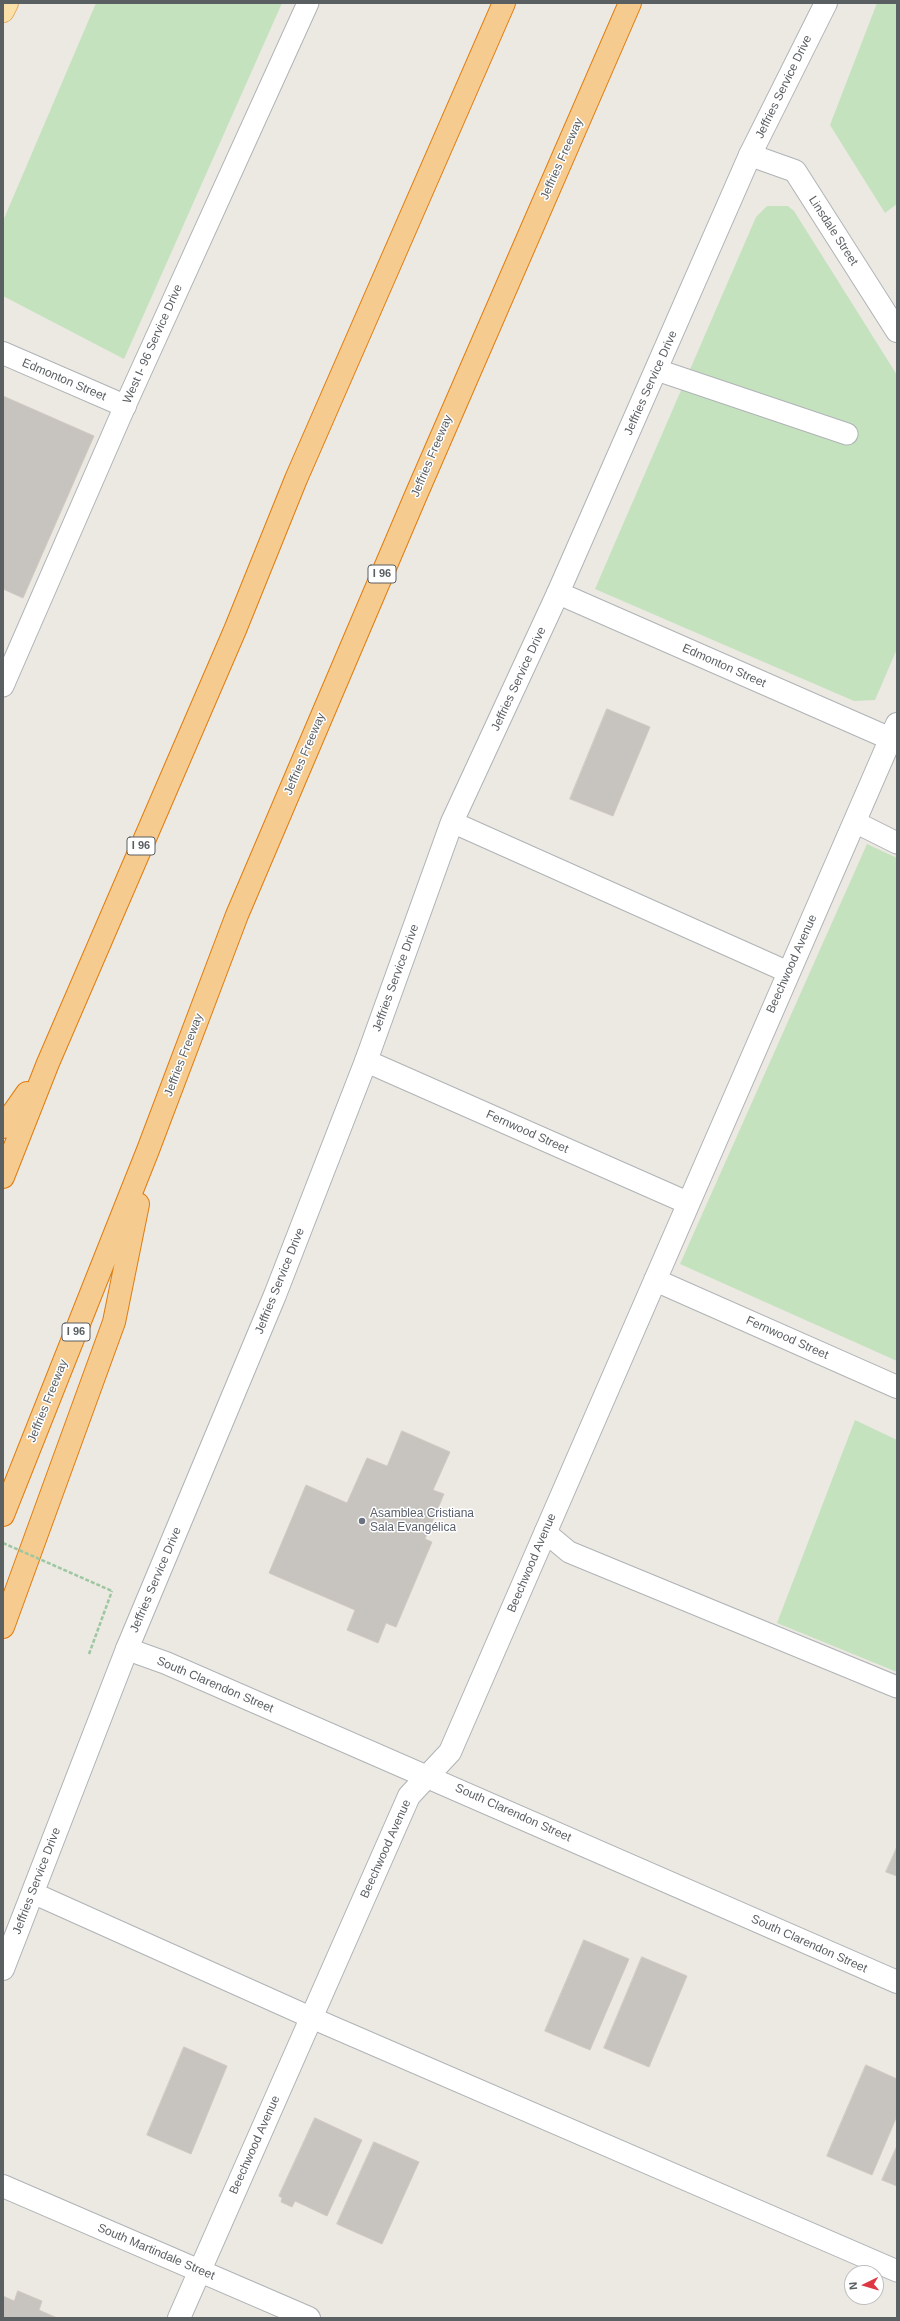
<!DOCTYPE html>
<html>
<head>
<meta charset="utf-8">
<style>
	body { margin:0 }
	#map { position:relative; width:900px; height:2321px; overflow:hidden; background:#ece8e2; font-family:Helvetica,sans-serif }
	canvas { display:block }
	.frame { position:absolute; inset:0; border:4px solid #5a5f62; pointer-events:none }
	.north { position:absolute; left:844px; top:2265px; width:40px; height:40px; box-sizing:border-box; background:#fff; border:1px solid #bdbfc0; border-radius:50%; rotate:265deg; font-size:11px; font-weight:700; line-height:16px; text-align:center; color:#5a5f62 }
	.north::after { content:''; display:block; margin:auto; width:14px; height:18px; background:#de3643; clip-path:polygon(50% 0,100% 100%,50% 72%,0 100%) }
</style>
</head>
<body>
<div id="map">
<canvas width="900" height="2321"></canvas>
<div class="frame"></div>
<div class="north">N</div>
</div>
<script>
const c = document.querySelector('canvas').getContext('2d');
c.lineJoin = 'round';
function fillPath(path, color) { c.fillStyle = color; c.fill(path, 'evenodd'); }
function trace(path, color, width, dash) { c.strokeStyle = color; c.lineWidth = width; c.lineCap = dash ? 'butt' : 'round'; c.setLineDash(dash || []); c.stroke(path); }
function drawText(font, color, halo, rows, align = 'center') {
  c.font = font + ' Helvetica,sans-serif'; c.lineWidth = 3; c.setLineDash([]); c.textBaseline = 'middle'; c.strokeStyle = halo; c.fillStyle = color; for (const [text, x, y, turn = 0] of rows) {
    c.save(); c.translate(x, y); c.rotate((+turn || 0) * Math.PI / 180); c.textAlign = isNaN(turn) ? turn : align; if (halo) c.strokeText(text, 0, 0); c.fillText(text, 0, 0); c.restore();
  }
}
fillPath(new Path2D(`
	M96,3H282L124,359L3,296V221Z
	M877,3H897V204L885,213L830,125Z
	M767,206H788L794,211L897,375V649L875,700L854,701L595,589L756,217Z
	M867,844L897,858V1361L680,1264Z
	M855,1420L897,1440V1672L777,1623Z`), '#c5e2bf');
const building = new Path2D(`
	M3,396L94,436L23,598L3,589Z
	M607,709L650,727L613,816L570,799Z
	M402,1431L450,1452L433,1490L444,1494L425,1539L432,1542L396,1627L386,1623L378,1643L347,1630L355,1610L269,1573L306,1485L347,1503L367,1458L387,1466Z
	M897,1847V1876L886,1872Z
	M584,1940L629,1959L590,2050L545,2031Z
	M642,1957L687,1976L649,2067L604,2048Z
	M184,2047L227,2066L191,2154L147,2135Z
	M866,2065L897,2079V2116L872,2175L827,2156Z
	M315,2118L362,2140L327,2216L295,2201L292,2207L281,2202L282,2198L279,2196Z
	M374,2142L419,2162L382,2244L337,2224Z
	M897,2146V2186L882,2180Z
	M18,2291L42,2301L39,2310L57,2318H3V2296L14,2301Z`);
fillPath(building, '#c7c3be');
trace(building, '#d0c9c1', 1);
const lane = new Path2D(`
	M657,370L847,434
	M3,686L125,406L308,3
	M452,822L788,972
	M855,822L897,843
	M545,1532L569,1552L897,1687
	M33,1893L312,2018L897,2271`);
const street = new Path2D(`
	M750,155L795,171L897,331
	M3,353L125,406
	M558,593L891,739
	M366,1061L688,1203
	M655,1280L897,1387
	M127,1649L166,1663L897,1982
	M3,2186L309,2318
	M179,2318L409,1796L450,1752L897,724`);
const secondary = new Path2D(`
	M3,1969L127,1649L275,1295L366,1061L452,822L558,593L750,155L826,3`);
const primary = new Path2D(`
	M3,11L7,3`);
const highway = new Path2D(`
	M3,1127L27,1093
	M3,1177L48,1063L235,630L296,479L504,3
	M3,1515L148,1150L237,915L416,495L630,3
	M3,1627L114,1322L138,1204`);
trace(lane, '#afb3b6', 23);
trace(street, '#afb3b6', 24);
trace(secondary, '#aeb3b6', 24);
trace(primary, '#e8ac5f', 24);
trace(highway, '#e07d0e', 24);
trace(new Path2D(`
	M89,1654L112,1591`), '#9cc7a1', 2.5, [4, 2]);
trace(lane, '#fff', 21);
trace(street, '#fff', 22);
trace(secondary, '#fff', 22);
trace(primary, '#fae0a9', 22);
trace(highway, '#f6cb8f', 22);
trace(new Path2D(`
	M3,1543L112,1591`), '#9cc7a1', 2.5, [4, 2]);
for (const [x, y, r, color] of [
	[362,1521,4,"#6b7280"]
]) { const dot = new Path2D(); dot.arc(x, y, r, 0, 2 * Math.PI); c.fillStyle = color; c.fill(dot); trace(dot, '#fff', 1.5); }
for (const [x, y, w] of [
	[382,574,28],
	[141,846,28],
	[76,1332,28]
]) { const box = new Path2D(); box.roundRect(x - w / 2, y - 9, w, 18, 3); c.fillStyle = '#fff'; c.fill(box); trace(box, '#5a5f62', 1); }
drawText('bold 11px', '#5a5f62', null, [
	["I 96",382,574],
	["I 96",141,846],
	["I 96",76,1332]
]);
drawText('12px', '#5a5f62', '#fff', [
	["Jeffries Service Drive",784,87,-64],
	["Jeffries Freeway",562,159,-66],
	["Linsdale Street",833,231,57],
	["West I- 96 Service Drive",153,344,-66],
	["Edmonton Street",64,380,23],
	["Jeffries Service Drive",651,383,-66],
	["Jeffries Freeway",432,456,-67],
	["Edmonton Street",724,666,24],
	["Jeffries Service Drive",519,679,-65],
	["Jeffries Freeway",305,754,-67],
	["Beechwood Avenue",792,964,-66],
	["Jeffries Service Drive",396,978,-70],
	["Jeffries Freeway",184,1055,-69],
	["Fernwood Street",527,1132,24],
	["Jeffries Service Drive",280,1281,-68],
	["Fernwood Street",787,1338,24],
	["Jeffries Freeway",48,1401,-68],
	["Beechwood Avenue",532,1563,-67],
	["Jeffries Service Drive",156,1580,-67],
	["South Clarendon Street",215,1685,23],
	["South Clarendon Street",513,1813,24],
	["Beechwood Avenue",386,1849,-66],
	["Jeffries Service Drive",37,1881,-69],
	["South Clarendon Street",809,1944,24],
	["Beechwood Avenue",255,2145,-66],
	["South Martindale Street",156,2252,23]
]);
drawText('12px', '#5b616d', '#fff', [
	["Asamblea Cristiana",370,1514],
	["Sala Evangélica",370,1528]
], 'left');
</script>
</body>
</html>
